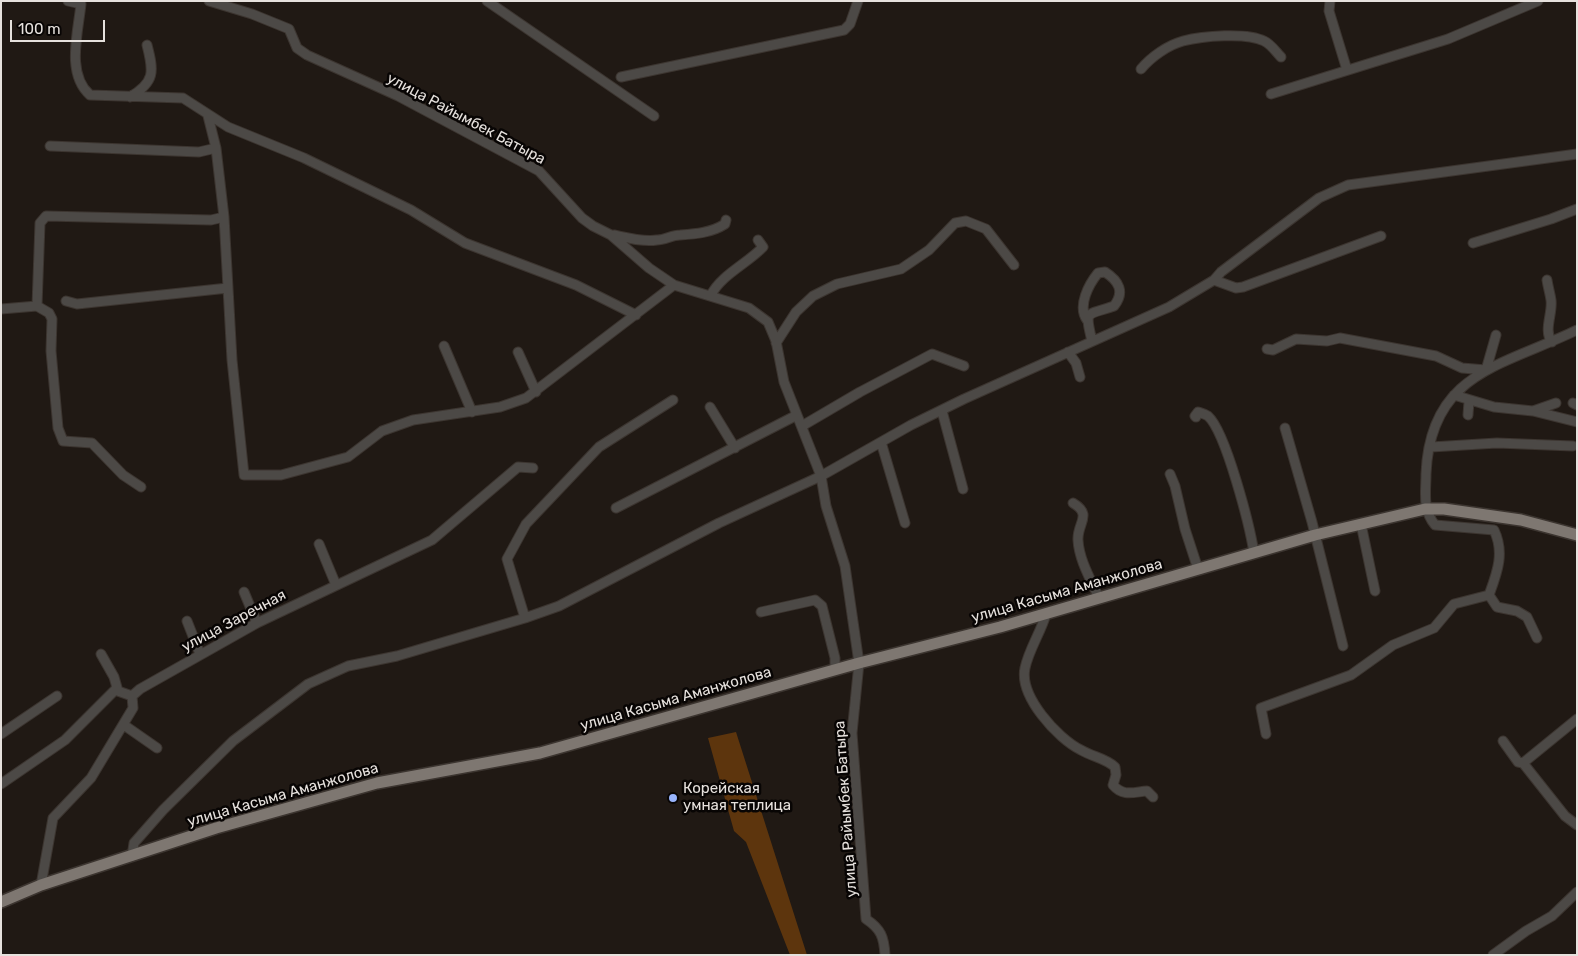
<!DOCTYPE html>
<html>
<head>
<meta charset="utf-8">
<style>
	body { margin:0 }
	#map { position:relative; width:1578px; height:956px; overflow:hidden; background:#201914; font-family:Rubik,sans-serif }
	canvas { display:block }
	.frame { position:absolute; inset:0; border:2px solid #e6e1dd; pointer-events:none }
	.scale { position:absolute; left:10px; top:20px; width:95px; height:22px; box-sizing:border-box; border:2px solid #e6e1dd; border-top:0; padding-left:6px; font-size:15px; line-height:18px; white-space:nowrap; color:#e6e1dd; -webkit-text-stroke:4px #080504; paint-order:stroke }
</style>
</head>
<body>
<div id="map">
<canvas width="1578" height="956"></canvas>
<div class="frame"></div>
<div class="scale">100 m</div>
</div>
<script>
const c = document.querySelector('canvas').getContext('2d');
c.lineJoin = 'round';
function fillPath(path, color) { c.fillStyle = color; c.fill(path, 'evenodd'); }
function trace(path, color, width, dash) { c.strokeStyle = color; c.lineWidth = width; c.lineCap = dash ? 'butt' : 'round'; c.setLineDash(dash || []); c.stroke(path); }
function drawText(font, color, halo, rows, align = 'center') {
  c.font = font + ' Rubik,sans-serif'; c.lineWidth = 5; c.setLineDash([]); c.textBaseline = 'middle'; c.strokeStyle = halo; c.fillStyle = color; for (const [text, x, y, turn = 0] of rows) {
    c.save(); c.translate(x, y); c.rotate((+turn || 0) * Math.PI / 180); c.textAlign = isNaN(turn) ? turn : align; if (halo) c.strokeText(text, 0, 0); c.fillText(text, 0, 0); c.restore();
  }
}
fillPath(new Path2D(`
	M736,732L807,955H790L746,842L734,831L708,738Z`), '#5d350d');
const minor = new Path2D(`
	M68,1L81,4C78,33 66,74 90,95L183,98L228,127L304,158L411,210L465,243L576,285L636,315
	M209,1L252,14L289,29L297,48L307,55L398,96L539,171L582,218L593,226L611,235L649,268L674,285L749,308L768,322L776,341L784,382L821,476L826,506L845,566L859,663L852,733L866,919C881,929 884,937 885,955
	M487,1L654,116
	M1330,1L1329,11L1347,70
	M1141,69C1151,57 1168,45 1183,41C1202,36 1247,32 1264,41C1271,44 1276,52 1281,57
	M621,77L844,30L850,24L858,1
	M1271,94L1448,39L1538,1
	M130,97C155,82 154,72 147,45
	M208,116L216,148
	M50,146L199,152L216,148L224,217
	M614,235C628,238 643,242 657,240C665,240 672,235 680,235C695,234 711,233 725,224L726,220
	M1473,243L1551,219L1577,209
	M1214,280L1236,288L1243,287L1381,236
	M1547,280C1548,287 1550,293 1551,300C1553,313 1543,331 1552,342
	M711,295C721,275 748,263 763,247L758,240
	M66,301L77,304L228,288L232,360L244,475H281L348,457L382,431L413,420L500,407L526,398L674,285
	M1,309L37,306
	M1087,320C1077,306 1089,284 1098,273L1105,272C1119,281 1125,292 1114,306C1087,316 1084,308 1092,341
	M776,343L796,312L813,296L837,284L901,269L929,250L955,223L966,221L986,229L1014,265
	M444,346L472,412
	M1267,349L1273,350L1296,339L1327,341L1340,338L1436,356L1462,368L1486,370L1496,335
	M518,352L536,392
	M1068,352L1076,363L1080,377
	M1454,395L1494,407L1533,411L1577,422
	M1573,403L1577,405
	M710,407L735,448
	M942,411L963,489
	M1533,411L1556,403
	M1468,415L1469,401
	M1196,417L1195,416L1198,412C1201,413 1205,414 1208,416C1226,432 1250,527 1254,553
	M802,426L860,392L932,354L964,366
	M1285,428L1312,522L1343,646
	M881,442L905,523
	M1431,447L1497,443L1573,446
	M1170,474L1175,486L1185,529L1198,569
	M141,487L123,475L92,443L63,441L58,428L51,351L52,319L49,313L37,306L40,223L46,216L211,220L224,217L228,288
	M1073,503C1093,515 1077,523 1078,540C1079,560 1091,580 1099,598
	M616,508L797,415
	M1361,524L1375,591
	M319,544L336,585
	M244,592L257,623
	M1489,595L1497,607L1517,611L1527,617L1537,638
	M761,612L815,600L822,606L835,658V670
	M1046,614C1041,632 1029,649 1025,668C1019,696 1057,738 1081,750C1093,757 1105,758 1115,767L1116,775L1113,785C1123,797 1134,792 1147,791L1153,797
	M525,618L507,559L526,524L599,447L673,400
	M187,621L200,654
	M101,654L114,677L118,691
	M1577,719L1523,763L1565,816L1577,825
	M124,725L157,748
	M1,734L57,696
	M1266,734L1261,708L1351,675L1393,645L1434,628L1454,604L1489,595C1497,573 1505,553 1494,530L1435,525C1422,509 1426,493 1426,474C1430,372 1503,366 1577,330
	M1503,741L1518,762L1523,763
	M1,784L65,740L115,690L132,696
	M132,856L134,843L163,810L233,741L308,684L348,666L397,656L525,618L559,606L719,523L821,476L911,425L964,399L1169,307L1214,280L1221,272L1319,198L1348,185L1577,154
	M41,885L53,818L91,778L133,708L132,696L140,689L257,623L432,540L518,467L533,468
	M1493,955L1526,931L1552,916L1577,892`);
const major = new Path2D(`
	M1,902L41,885L216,828L377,783L540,753L859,663L1000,627L1315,535L1425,509H1444L1521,520L1577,535`);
trace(minor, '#3c3530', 11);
trace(major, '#3c3530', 14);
trace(minor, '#4c4946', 9);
trace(major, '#7e7771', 11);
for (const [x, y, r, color] of [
	[673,798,5,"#99b5fd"]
]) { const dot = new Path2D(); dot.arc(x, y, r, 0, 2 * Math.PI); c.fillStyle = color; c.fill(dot); trace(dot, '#080504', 2); }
drawText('15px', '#e6e1dd', '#080504', [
	["улица Райымбек Батыра",466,119,28],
	["улица Касыма Аманжолова",1067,591,-16],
	["улица Заречная",234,621,-28],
	["улица Касыма Аманжолова",676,699,-16],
	["улица Касыма Аманжолова",283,795,-16],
	["улица Райымбек Батыра",846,809,-94]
]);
drawText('15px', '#e6e1dd', '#080504', [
	["Корейская",683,789],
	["умная теплица",683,806]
], 'left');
</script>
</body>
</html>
